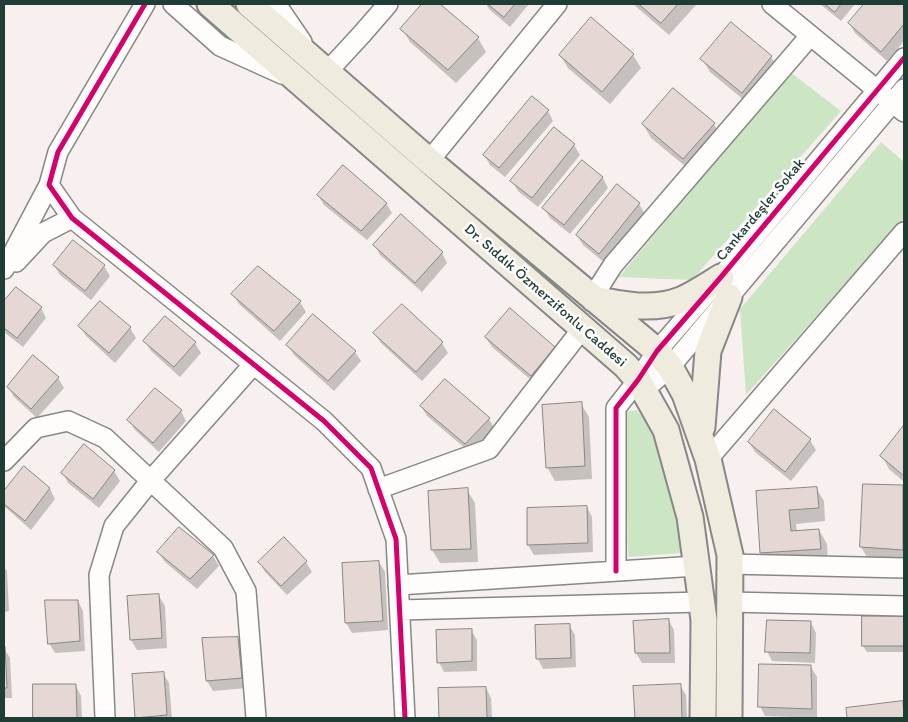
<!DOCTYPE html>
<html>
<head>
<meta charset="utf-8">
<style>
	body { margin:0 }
	#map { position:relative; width:908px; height:722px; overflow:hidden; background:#f8f0ee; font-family:Itim,sans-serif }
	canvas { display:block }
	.frame { position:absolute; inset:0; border:5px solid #1f3d34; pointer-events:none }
</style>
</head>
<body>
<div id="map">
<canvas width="908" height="722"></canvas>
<div class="frame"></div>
</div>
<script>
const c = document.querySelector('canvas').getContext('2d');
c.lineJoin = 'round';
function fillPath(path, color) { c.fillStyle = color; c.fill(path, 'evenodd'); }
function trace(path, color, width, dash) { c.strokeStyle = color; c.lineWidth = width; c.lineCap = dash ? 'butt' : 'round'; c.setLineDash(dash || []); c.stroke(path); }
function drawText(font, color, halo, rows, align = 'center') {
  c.font = font + ' Itim,sans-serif'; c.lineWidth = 5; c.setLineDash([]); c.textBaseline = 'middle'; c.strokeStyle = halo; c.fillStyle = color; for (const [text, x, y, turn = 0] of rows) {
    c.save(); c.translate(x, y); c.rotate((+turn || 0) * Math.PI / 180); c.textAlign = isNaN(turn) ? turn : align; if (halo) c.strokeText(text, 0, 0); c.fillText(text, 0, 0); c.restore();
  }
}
fillPath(new Path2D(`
	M790,72L841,111L692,280L619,277Z
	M881,142L904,162V218L746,395L740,309Z
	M637,410C669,447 677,505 682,553L628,557L625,412Z`), '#cce6c3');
fillPath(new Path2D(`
	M424,4H438L478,38L486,52L456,83L410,42L402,29Z
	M486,4H529L510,27L489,9Z
	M633,4H697L669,35Z
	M820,4H855L841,21Z
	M866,4H902L904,6V41L887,61L855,33L849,23Z
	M592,19L633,55L641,68L610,104L568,68L560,55Z
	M771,57L779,70L750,105L710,72L702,59Z
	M548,111L553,121L505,177L490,165L484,155Z
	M643,124H714L721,137L691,171L651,138Z
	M574,145L580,155L538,207L518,191L512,181Z
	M583,161L603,178L608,188L570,234L550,218L544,208Z
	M617,186L639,204L645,214L605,263L583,245L577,235Z
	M318,195L386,203L392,213L367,240L324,205Z
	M375,245L442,253L447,263L422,292L380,255Z
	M54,265L104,266L110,276L91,300L60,275Z
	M258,268L300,302L306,312L280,341L239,304L233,295Z
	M16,288L41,308L46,318L23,347L4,332V303Z
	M510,310L554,348L560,358L537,385L492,347L486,338Z
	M80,326L130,328L136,338L115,363L86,336Z
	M375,334L442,343L448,353L422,381L381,343Z
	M145,341L195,343L201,353L180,377L151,351Z
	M288,345L355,352L361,361L334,391L294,355Z
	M58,378L64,388L37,418L14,397L8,387Z
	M581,404L589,417L592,479L555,481L547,467Z
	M421,406L489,419L495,429L472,454L427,416Z
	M181,411L186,421L159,452L135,430L129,420Z
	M904,427V482L889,469L882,456Z
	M810,440L816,450L791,481L755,452L749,442Z
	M25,468L50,489L55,499L31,530L4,506V493Z
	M114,471L120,481L99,508L68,483L63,473Z
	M902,486L904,490V563L869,560L861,547Z
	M816,488L824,501L825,521L796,524L797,532L819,530L827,544L828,562L769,566L761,553L757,492Z
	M467,490L475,503L478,562L440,563L432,550L430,492Z
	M587,507L592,517L593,552L534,555L528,545Z
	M179,529L213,556L219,566L197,589L165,562L159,553Z
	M260,562H306L312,572L287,595L265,572Z
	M379,562L385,572L388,630L352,633L346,623Z
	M4,567L7,571L9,611L4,612Z
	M159,596L165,606L167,648L137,650L131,640Z
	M78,601L83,611L85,651L55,653L49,643Z
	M863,618H904V652H867L863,646Z
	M669,621L674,630L675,663H642L636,653Z
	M811,623L816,633L815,663L772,661L767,651Z
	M569,625L575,635L576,667L543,669L538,659Z
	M471,630L477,640V671L444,672L439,662Z
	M238,638L243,648L247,688L213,691L207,681Z
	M4,648L10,658L12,698H4Z
	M811,667L817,677V718L765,716L760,706Z
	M163,673L169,683L172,718H136L133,676Z
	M680,685L686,695L687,718H636L635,687Z
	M35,686H76L81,696L82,718H34Z
	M486,688L491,698L492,718H440V689Z
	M902,702L904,705V718H849L847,709Z`), '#0003');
const building = new Path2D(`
	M422,4H440L479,37L448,70L400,29Z
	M488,4H515L504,17Z
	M639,4H678L661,23Z
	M825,4H841L835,12Z
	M864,4H904V24L881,52L848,23Z
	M591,17L634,54L602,92L559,55Z
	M731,22L772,56L742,93L700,59Z
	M673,88L715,123L683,159L642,124Z
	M532,96L549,110L499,168L483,155Z
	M554,127L575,144L532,198L510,181Z
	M582,160L603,177L564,225L542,208Z
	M343,165L387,203L361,231L317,195Z
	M617,184L640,203L599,254L576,235Z
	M401,214L443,252L415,283L373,245Z
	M73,240L105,265L85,291L53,265Z
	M258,266L301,301L274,331L231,294Z
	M16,287L42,307L17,338L4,328V301Z
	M100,301L131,327L109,353L78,326Z
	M402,304L443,342L416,372L373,333Z
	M510,308L555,347L531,376L485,337Z
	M313,314L356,351L328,381L286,345Z
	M165,316L196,342L174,367L143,341Z
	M33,355L59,377L31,409L7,387Z
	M445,379L490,418L465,444L420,406Z
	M155,388L182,410L153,443L127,420Z
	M582,402L585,466L546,468L542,405Z
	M774,409L811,439L785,472L748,442Z
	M904,425V476L880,456Z
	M84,444L115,470L93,499L61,473Z
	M24,466L50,488L25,521L4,504V491Z
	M863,484L903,485V550L860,547Z
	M817,487L819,508L789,510L791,531L819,529L821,549L760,553L756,491Z
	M468,488L471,549L431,550L428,491Z
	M587,506L588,543L527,545V508Z
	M179,527L214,555L190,579L157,552Z
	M284,537L307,561L281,586L258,562Z
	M379,561L383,621L345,623L342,563Z
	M159,594L162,638L130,640L127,596Z
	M45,600H78L80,641L48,644Z
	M862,616H904V646H862Z
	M669,619L670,653H635L633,621Z
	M767,620L811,621L810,653L765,652Z
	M570,624L571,658L536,659L535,625Z
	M472,629V661L437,663L436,630Z
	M238,637L242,678L206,681L202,638Z
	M4,646H5L7,688H4Z
	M759,664L811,665L812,709L758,707Z
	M164,672L167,715L135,718L132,674Z
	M33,684H76L77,718H33Z
	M681,684L682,718H635L633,686Z
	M486,687L487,718H439L438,688Z
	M903,701L904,718H847L846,708Z`);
fillPath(building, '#e5d8d4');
trace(building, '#868886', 1);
const minor = new Path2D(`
	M145,4L58,152L49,185L72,218L324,421L371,468L396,539L405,718
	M173,4L220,46L282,74
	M276,4L302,42
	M772,4L904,112
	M327,72L362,34L388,4
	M429,161L557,4
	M16,262L43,233L72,218
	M4,269L12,255L49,185
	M592,298L613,265L810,36
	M644,390L670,367L904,89
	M708,459L904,232
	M4,461L36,428L68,421L105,438L223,548L246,591L256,718
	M378,489L489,449L582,329
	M730,564L904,568
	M616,571V408L638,380L657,351L721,277L904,58
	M398,585L697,566
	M730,602L904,606
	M400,610L701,602
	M105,718L99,575L114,526L151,480L253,365`);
const major = new Path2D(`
	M210,4L626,366L638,380L666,430L690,517L704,620L703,718
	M249,4L429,161L657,351L670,367L685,394L708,459L730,555L729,718
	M594,299C622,305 653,311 681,300C695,294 708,285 721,277
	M702,427L708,351L729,297`);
trace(minor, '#868886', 22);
trace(major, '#868886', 29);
trace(minor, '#fefdfc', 19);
trace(major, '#efebdf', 25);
trace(new Path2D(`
	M145,4L58,152L49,185L72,218L324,421L371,468L396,539L405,718
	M616,571V408L638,380L657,351L721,277L904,58`), '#d6006c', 5);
drawText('15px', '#1f3d34', '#fff', [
	["Cankardeşler Sokak",761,210,-50],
	["Dr. Sıddık Özmerzifonlu Caddesi",545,296,41]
]);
</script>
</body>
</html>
